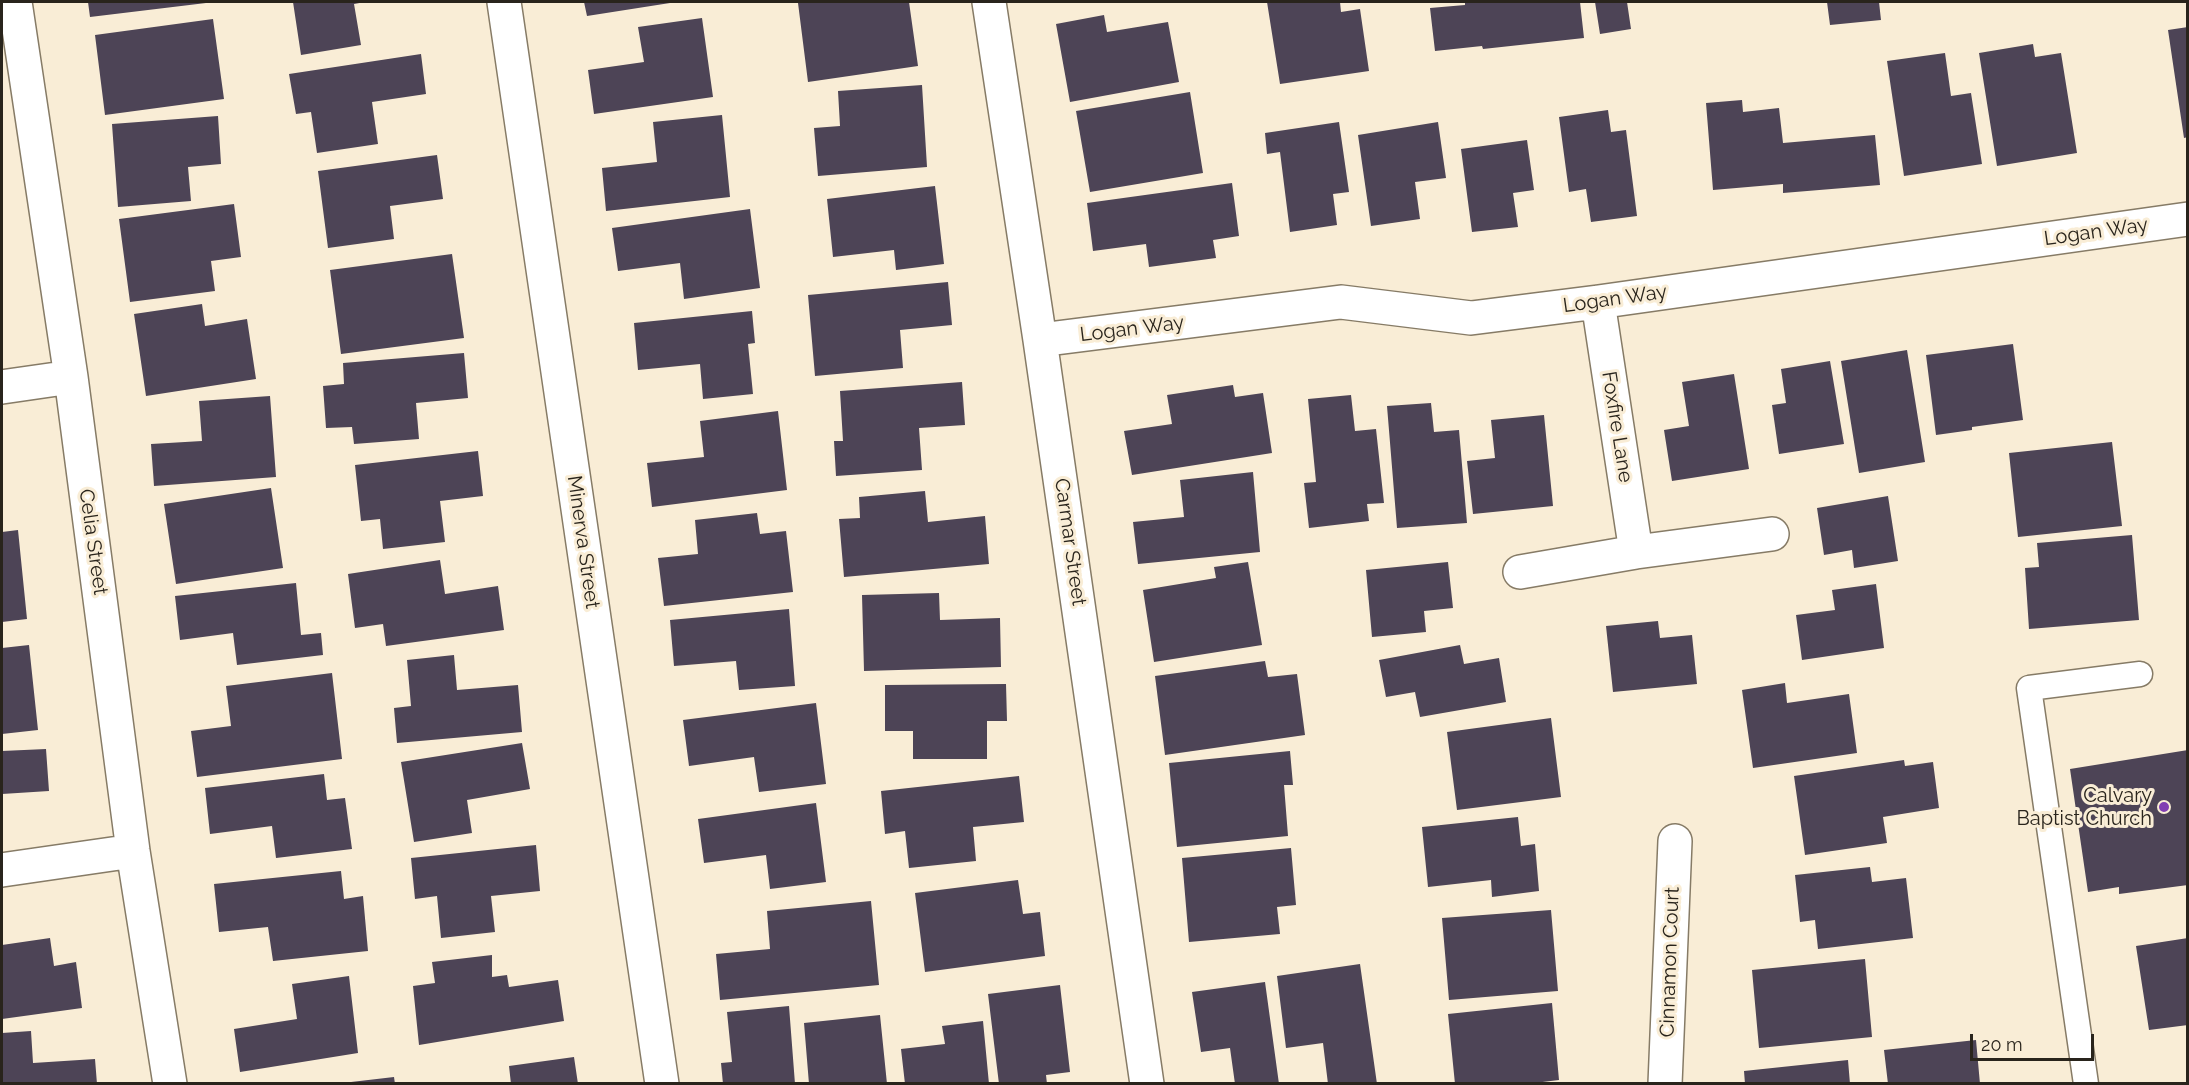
<!DOCTYPE html>
<html>
<head>
<meta charset="utf-8">
<style>
	body { margin:0 }
	#map { position:relative; width:2189px; height:1085px; overflow:hidden; background:#f9edd6; font-family:Raleway,sans-serif }
	canvas { display:block }
	.frame { position:absolute; inset:0; border:3px solid #29241c; pointer-events:none }
	.scale { position:absolute; left:1970px; top:1034px; width:124px; height:27px; box-sizing:border-box; border:3px solid #29241c; border-top:0; padding-left:8px; font-size:18px; line-height:21px; white-space:nowrap; color:#29241c; -webkit-text-stroke:4px #f9edd6; paint-order:stroke }
</style>
</head>
<body>
<div id="map">
<canvas width="2189" height="1085"></canvas>
<div class="frame"></div>
<div class="scale">20 m</div>
</div>
<script>
const c = document.querySelector('canvas').getContext('2d');
c.lineJoin = 'round';
function fillPath(path, color) { c.fillStyle = color; c.fill(path, 'evenodd'); }
function trace(path, color, width, dash) { c.strokeStyle = color; c.lineWidth = width; c.lineCap = dash ? 'butt' : 'round'; c.setLineDash(dash || []); c.stroke(path); }
function drawText(font, color, halo, rows, align = 'center') {
  c.font = font + ' Raleway,sans-serif'; c.lineWidth = 6; c.setLineDash([]); c.textBaseline = 'middle'; c.strokeStyle = halo; c.fillStyle = color; for (const [text, x, y, turn = 0] of rows) {
    c.save(); c.translate(x, y); c.rotate((+turn || 0) * Math.PI / 180); c.textAlign = isNaN(turn) ? turn : align; if (halo) c.strokeText(text, 0, 0); c.fillText(text, 0, 0); c.restore();
  }
}
fillPath(new Path2D(`
	M88,2H206V3L90,17Z
	M293,2H365L354,4L361,45L301,55Z
	M584,2H670V3L587,16Z
	M809,2H909L918,66L808,82L798,3Z
	M1267,2H1340L1341,12L1360,9L1369,71L1280,84Z
	M1465,2H1580L1584,38L1483,49L1482,46L1435,51L1430,8L1465,5Z
	M1595,2H1627L1631,29L1600,34Z
	M1827,2H1879L1881,20L1830,25Z
	M1104,15L1107,32L1168,22L1179,82L1070,102L1056,24Z
	M702,18L713,97L594,114L588,70L644,62L638,27Z
	M213,19L224,99L105,115L95,35Z
	M2188,27V137L2184,138L2168,30Z
	M2033,44L2035,57L2061,53L2077,153L1997,166L1979,53Z
	M1945,53L1951,96L1971,93L1982,164L1904,176L1887,61Z
	M421,54L426,94L372,102L378,144L317,153L311,112L296,114L289,74Z
	M922,85L927,167L818,176L814,128L840,126L838,91Z
	M1190,92L1203,173L1090,192L1076,111Z
	M1742,100L1743,112L1779,108L1783,143L1875,135L1880,185L1783,193V184L1713,190L1706,103Z
	M1608,110L1611,132L1626,130L1637,216L1591,222L1586,189L1569,192L1559,117Z
	M722,115L730,197L606,211L602,168L657,162L653,122Z
	M218,116L221,164L188,167L191,201L118,207L112,124Z
	M1339,122L1349,192L1333,194L1337,225L1290,232L1280,152L1267,154L1265,133Z
	M1438,122L1446,178L1415,182L1420,219L1371,226L1358,135Z
	M1527,140L1534,190L1513,193L1518,227L1472,232L1461,149Z
	M437,155L443,199L390,206L394,239L328,248L318,171Z
	M1232,183L1239,236L1213,240L1216,258L1149,267L1146,244L1093,251L1087,203Z
	M935,186L944,264L896,270L894,250L833,257L827,199Z
	M234,204L241,257L211,261L215,291L130,302L119,219Z
	M750,209L760,288L684,299L680,263L618,271L612,228Z
	M452,254L464,338L341,354L330,270Z
	M948,282L952,325L900,330L903,368L815,376L808,295Z
	M202,304L205,326L247,319L256,379L146,396L134,314Z
	M752,311L755,343L748,344L753,394L703,399L700,364L638,370L634,323Z
	M2013,344L2023,420L1972,427V430L1936,435L1926,355Z
	M1907,350L1925,462L1859,473L1841,361Z
	M464,353L468,398L416,403L419,439L354,444L352,427L326,428L323,386L344,384L343,363Z
	M1830,361L1844,444L1779,454L1772,405L1786,403L1781,369Z
	M1734,374L1749,469L1672,481L1664,430L1689,426L1682,382Z
	M962,382L965,425L919,428L922,470L836,476L834,441H843L840,391Z
	M1233,385L1235,397L1263,393L1272,453L1132,475L1124,431L1172,424L1167,395Z
	M1351,395L1355,431L1376,429L1384,503L1367,504L1369,521L1309,528L1304,483L1316,482L1308,399Z
	M270,396L276,477L154,486L151,444L202,441L199,401Z
	M1431,403L1434,432L1459,430L1467,523L1397,528L1387,406Z
	M778,411L787,490L652,507L647,463L704,457L700,421Z
	M1544,415L1553,506L1473,514L1467,461L1495,458L1491,420Z
	M2112,442L2122,526L2018,537L2009,453Z
	M478,451L483,496L440,501L445,542L383,549L380,519L361,521L355,465Z
	M1253,472L1260,552L1138,564L1133,522L1184,517L1180,480Z
	M271,488L283,568L176,584L164,504Z
	M925,491L928,522L985,516L989,564L844,577L839,519L860,518L859,497Z
	M1888,496L1898,561L1854,568L1852,550L1824,555L1817,508Z
	M757,513L760,534L786,531L793,592L664,606L658,558L698,554L695,520Z
	M18,530L27,619L2,622V532Z
	M2132,535L2139,620L2029,629L2025,568L2039,567L2037,543Z
	M440,560L445,594L498,586L504,630L386,646L383,624L355,628L348,574Z
	M1248,562L1262,645L1154,662L1143,590L1216,578L1214,567Z
	M1448,562L1453,608L1424,611L1426,632L1372,637L1366,570Z
	M296,583L301,635L321,633L323,655L237,665L233,633L180,640L175,596Z
	M1876,584L1884,648L1802,660L1796,615L1835,610L1832,590Z
	M939,593L940,620L1000,618L1001,667L864,671L862,595Z
	M789,609L795,686L739,690L736,661L674,666L670,620Z
	M1658,621L1660,638L1692,635L1697,684L1613,692L1606,626Z
	M29,645L38,730L2,734V648Z
	M1460,645L1464,664L1499,658L1506,702L1420,717L1415,692L1386,697L1379,660Z
	M454,655L457,690L518,685L522,732L397,743L394,708L411,706L407,660Z
	M1265,661L1268,677L1297,674L1305,735L1165,755L1155,676Z
	M332,673L342,759L197,777L191,731L231,726L226,686Z
	M1785,683L1787,703L1849,694L1857,753L1753,768L1742,690Z
	M1006,684L1007,721H987V759H913V731H885V685Z
	M816,703L826,784L759,792L754,757L689,766L683,720Z
	M1551,718L1561,797L1457,810L1447,732Z
	M522,743L530,789L467,800L472,833L414,842L401,762Z
	M46,749L49,791L2,794V751Z
	M2188,750V885L2119,894V887L2088,892L2070,769Z
	M1290,751L1293,785H1284L1288,836L1177,847L1169,763Z
	M1904,760L1905,766L1933,762L1939,808L1883,817L1887,843L1805,855L1794,776Z
	M324,774L327,800L345,798L352,849L276,858L272,826L210,834L205,788Z
	M1019,776L1024,822L973,827L976,861L909,868L905,831L885,834L881,791Z
	M816,803L826,882L770,889L766,855L704,863L698,819Z
	M1518,817L1521,846L1535,844L1539,891L1492,897L1491,880L1428,887L1422,827Z
	M536,845L540,891L491,896L495,932L441,938L437,896L415,899L411,858Z
	M1291,848L1296,905L1277,907L1280,934L1189,942L1182,858Z
	M1870,867L1872,882L1906,878L1913,938L1818,949L1815,920L1800,922L1795,875Z
	M341,871L344,899L363,896L368,951L273,961L268,927L219,932L214,884Z
	M1018,880L1023,914L1040,912L1045,956L925,972L915,893Z
	M871,901L879,985L720,1000L716,954L770,949L767,911Z
	M1551,910L1558,991L1449,1000L1442,918Z
	M50,938L54,966L76,962L82,1008L2,1019V945Z
	M2188,938V1025L2149,1030L2136,946Z
	M492,955V977L507,975L509,987L558,980L564,1021L419,1045L413,986L435,983L432,962Z
	M1865,959L1872,1037L1759,1048L1752,970Z
	M1360,964L1377,1084H1328L1323,1043L1286,1048L1277,976Z
	M349,976L358,1053L240,1072L234,1029L297,1019L292,984Z
	M1265,982L1279,1084H1235L1230,1048L1201,1052L1192,992Z
	M1060,985L1070,1072L1046,1075L1047,1084H999L988,994Z
	M1552,1003L1559,1080L1526,1084H1455L1448,1014Z
	M789,1006L795,1084H723L721,1063L732,1062L727,1012Z
	M880,1015L887,1084H809L804,1023Z
	M983,1021L989,1084H905L901,1049L945,1044L942,1026Z
	M31,1031L33,1063L95,1059L97,1084H2V1033Z
	M1976,1040L1980,1084H1888L1884,1050Z
	M574,1057L578,1084H511L509,1066Z
	M1848,1060L1850,1084H1745L1744,1071Z
	M394,1077L395,1084H351V1082Z`), '#4d4456');
const lane = new Path2D(`
	M2086,1084L2029,688L2140,674`);
const street = new Path2D(`
	M15,2L71,377L133,851L170,1084
	M504,2L662,1084
	M989,2L1040,340L1147,1084
	M1598,302L1636,552
	M1040,340L1341,302L1471,318L1598,302L2188,219
	M2,387L71,377
	M1520,572L1636,552L1772,534
	M2,870L133,851
	M1665,1084L1675,841`);
trace(lane, '#867b66', 27);
trace(street, '#867b66', 36);
trace(lane, '#fff', 24);
trace(street, '#fff', 33);
for (const [x, y, r, color] of [
	[2164,807,6,"#813eb2"]
]) { const dot = new Path2D(); dot.arc(x, y, r, 0, 2 * Math.PI); c.fillStyle = color; c.fill(dot); trace(dot, '#f9edd6', 2); }
drawText('20px', '#29241c', '#f9edd6', [
	["Logan Way",2096,232,-8],
	["Logan Way",1615,299,-8],
	["Logan Way",1132,329,-7],
	["Foxfire Lane",1617,427,81],
	["Celia Street",93,542,82],
	["Minerva Street",583,542,82],
	["Carmar Street",1070,542,82],
	["Cinnamon Court",1670,962,-88]
]);
drawText('20px', '#29241c', '#f9edd6', [
	["Calvary",2152,796],
	["Baptist Church",2152,819]
], 'right');
</script>
</body>
</html>
